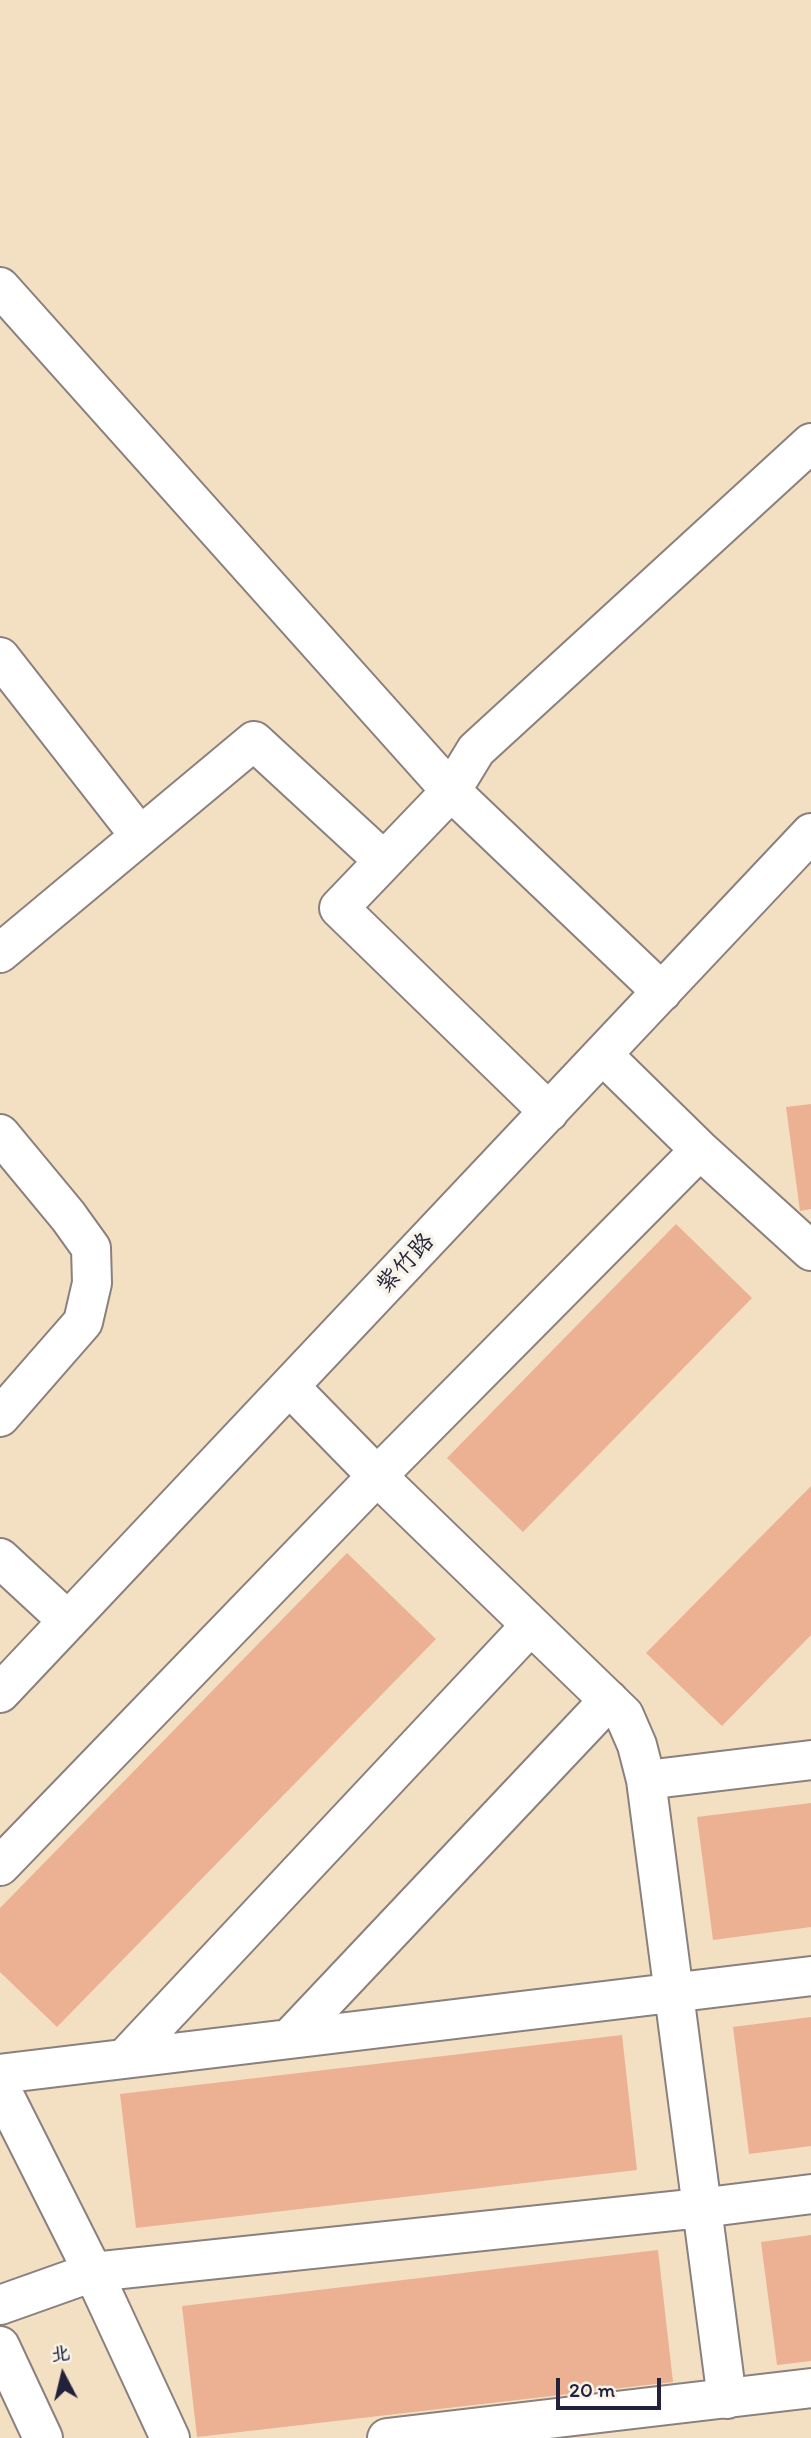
<!DOCTYPE html>
<html>
<head>
<meta charset="utf-8">
<style>
	body { margin:0 }
	#map { position:relative; width:811px; height:2438px; overflow:hidden; background:#f3dfc2; font-family:Itim,"LXGW WenKai TC",sans-serif }
	canvas { display:block }
	.north { position:absolute; left:28px; top:2340px; width:70px; height:70px; -webkit-text-stroke:5px #f7f3e8; paint-order:stroke; rotate:353deg; font-size:19px; font-weight:700; line-height:28px; text-align:center; color:#22223b }
	.north::after { content:''; display:block; margin:auto; width:24px; height:32px; background:#22223b; clip-path:polygon(50% 0,100% 100%,50% 72%,0 100%) }
	.scale { position:absolute; left:556px; top:2378px; width:105px; height:32px; box-sizing:border-box; border:4px solid #22223b; border-top:0; padding-left:9px; font-size:21px; line-height:24px; white-space:nowrap; color:#22223b; -webkit-text-stroke:5px #f7f3e8; paint-order:stroke }
</style>
</head>
<body>
<div id="map">
<canvas width="811" height="2438"></canvas>
<div class="north">北</div>
<div class="scale">20 m</div>
</div>
<script>
const c = document.querySelector('canvas').getContext('2d');
c.lineJoin = 'round';
function fillPath(path, color) { c.fillStyle = color; c.fill(path, 'evenodd'); }
function trace(path, color, width, dash) { c.strokeStyle = color; c.lineWidth = width; c.lineCap = dash ? 'butt' : 'round'; c.setLineDash(dash || []); c.stroke(path); }
function drawText(font, color, halo, rows, align = 'center') {
  c.font = font + ' Itim,"LXGW WenKai TC",sans-serif'; c.lineWidth = 7; c.setLineDash([]); c.textBaseline = 'middle'; c.strokeStyle = halo; c.fillStyle = color; for (const [text, x, y, turn = 0] of rows) {
    c.save(); c.translate(x, y); c.rotate((+turn || 0) * Math.PI / 180); c.textAlign = isNaN(turn) ? turn : align; if (halo) c.strokeText(text, 0, 0); c.fillText(text, 0, 0); c.restore();
  }
}
fillPath(new Path2D(`
	M811,1104V1209L800,1211L786,1107Z
	M676,1224L752,1298L523,1532L447,1458Z
	M811,1486V1635L722,1726L646,1653Z
	M347,1553L436,1639L57,2027L0,1972V1908Z
	M811,1803V1927L713,1940L697,1817Z
	M811,2017V2146L749,2154L733,2027Z
	M622,2035L637,2170L136,2228L120,2094Z
	M811,2235V2361L777,2365L761,2242Z
	M658,2250L673,2382L197,2437L182,2306Z`), '#ecb192');
const minor = new Path2D(`
	M0,287L451,791
	M0,657L140,836
	M451,791L476,750L811,443
	M0,953L254,741L384,861
	M549,1112L339,908L451,791L662,992
	M0,1134L68,1216L91,1248L92,1283L83,1322L0,1417
	M700,1150L811,1251
	M290,1387L377,1476L624,1715L637,1745L646,1780L727,2399
	M0,1558L68,1621
	M0,1693L811,833
	M646,1780L811,1760
	M0,1866L377,1476L700,1150L603,1055
	M289,2039L609,1700
	M124,2059L531,1625
	M0,2074L811,1976
	M0,2087L93,2272L170,2438
	M0,2305L93,2272L701,2208L811,2194
	M0,2346L43,2438
	M387,2438L811,2388`);
trace(minor, '#8a807e', 42);
trace(minor, '#fff', 38);
drawText('24px', '#22223b', '#f7f3e8', [
	["紫竹路",406,1264,-47]
]);
</script>
</body>
</html>
